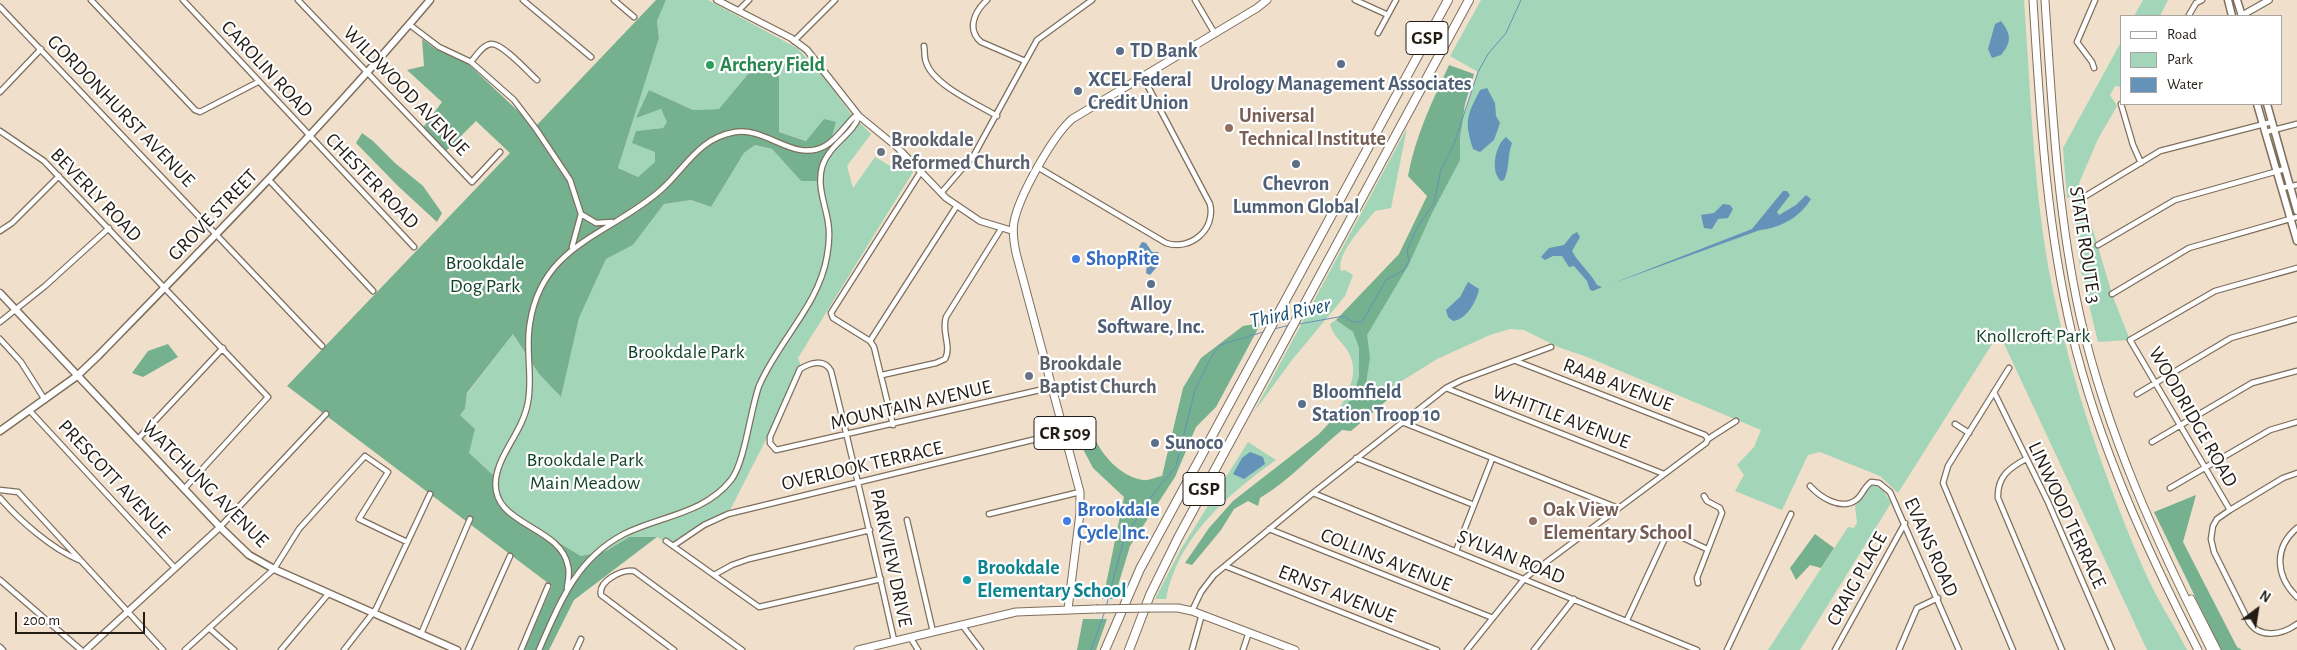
<!DOCTYPE html>
<html>
<head>
<meta charset="utf-8">
<style>
	body { margin:0 }
	#map { position:relative; width:2297px; height:650px; overflow:hidden; background:#f0dfcb; font-family:"Alegreya Sans",sans-serif }
	canvas { display:block }
	.legend { position:absolute; left:2120px; top:15px; width:162px; height:90px; box-sizing:border-box; background:#fff; border:1px solid #a7a4a1; margin:0; padding:6px 9px; list-style:none; font-size:15px; color:#231c15 }
	.legend li { display:flex; align-items:center; gap:10px; height:25px }
	.legend b { width:25px; border:1px solid #a7a4a1 }
	.north { position:absolute; left:2232px; top:585px; width:50px; height:50px; -webkit-text-stroke:4px #fff; paint-order:stroke; rotate:31deg; font-size:14px; font-weight:700; line-height:20px; text-align:center; color:#231c15 }
	.north::after { content:''; display:block; margin:auto; width:18px; height:22px; background:#231c15; clip-path:polygon(50% 0,100% 100%,50% 72%,0 100%) }
	.scale { position:absolute; left:15px; top:612px; width:130px; height:22px; box-sizing:border-box; border:2px solid #231c15; border-top:0; padding-left:6px; font-size:15px; line-height:18px; white-space:nowrap; color:#231c15; -webkit-text-stroke:4px #fff; paint-order:stroke }
</style>
</head>
<body>
<div id="map">
<canvas width="2297" height="650"></canvas>
<ul class="legend">
<li><b style="height:6px;background:#fff"></b>Road</li>
<li><b style="height:14px;background:#a3d5b8"></b>Park</li>
<li><b style="height:14px;background:#6492b9"></b>Water</li>
</ul>
<div class="north">N</div>
<div class="scale">200 m</div>
</div>
<script>
const c = document.querySelector('canvas').getContext('2d');
c.lineJoin = 'round';
function fillPath(path, color) { c.fillStyle = color; c.fill(path, 'evenodd'); }
function trace(path, color, width, dash) { c.strokeStyle = color; c.lineWidth = width; c.lineCap = dash ? 'butt' : 'round'; c.setLineDash(dash || []); c.stroke(path); }
function drawText(font, color, halo, rows, align = 'center') {
  c.font = font + ' "Alegreya Sans",sans-serif'; c.lineWidth = 4.5; c.setLineDash([]); c.textBaseline = 'middle'; c.strokeStyle = halo; c.fillStyle = color; for (const [text, x, y, turn = 0] of rows) {
    c.save(); c.translate(x, y); c.rotate((+turn || 0) * Math.PI / 180); c.textAlign = isNaN(turn) ? turn : align; if (halo) c.strokeText(text, 0, 0); c.fillText(text, 0, 0); c.restore();
  }
}
fillPath(new Path2D(`
	M666,0H708L797,48L825,77L851,114L871,134L847,166L853,188L875,157L892,167L901,157L913,172L798,358L802,369L727,516L669,544L657,537H629L606,551L581,556L508,512L493,475L468,453L475,429L460,415L465,409L467,394L513,334L539,374L561,397L579,318L606,259L633,245L664,204L691,200L711,207L744,153L755,145L772,149L801,181L824,119L807,141L779,132V74L719,109L693,110L649,90L637,117L661,109L668,122L663,128L636,131L655,151L656,162L638,177L618,168L659,38L657,21Z
	M1481,0H2024C2031,95 2033,192 2052,286C2072,384 2105,479 2144,570C2156,598 2173,623 2187,650H2147L1999,333L1898,493L1880,476L1820,452L1808,455L1782,510L1735,491L1744,475L1737,465L1754,447L1761,430L1587,357L1558,347L1524,330L1510,329L1490,335L1437,359L1381,394L1371,396L1363,389L1362,322L1386,280L1453,147L1478,72L1450,56Z
	M2143,0H2168L2160,16H2134Z
	M2121,42V87L2115,86L2110,95L2117,106L2098,139L2079,183L2113,297L2130,340L2098,342L2080,267L2072,196L2067,198L2063,148Z
	M1407,128L1391,208L1375,211C1364,225 1335,255 1341,271L1345,270L1353,275L1345,296L1292,360L1254,412Z
	M1336,320L1353,332L1359,348V376L1353,397L1337,413C1349,392 1362,369 1345,347C1338,338 1333,335 1330,324Z
	M1248,442L1276,460C1228,494 1177,538 1166,599H1155L1181,549Z
	M1871,485L1882,488L1891,503L1800,650H1768L1848,527L1854,528L1857,522L1855,506Z`), '#a3d5b8');
fillPath(new Path2D(`
	M656,0H666L657,21L659,38L618,168L638,177L655,162V152L632,143L636,131L663,128L667,122L661,109L636,118L649,90L693,110L719,109L759,61L779,74V132L806,141L824,119L836,122L819,181H801L772,149L755,145L744,153L711,207L691,200L664,204L633,245L606,259L579,318L561,397L539,374L513,334L467,393L465,409L460,415L475,429L469,453L493,475L508,512L581,556L606,551L629,537H657L574,600L549,650H524L552,586L287,386L510,153L476,121L444,153L422,129L442,102L407,70L424,66L422,39L434,48L464,60L535,127Z
	M1449,65L1474,74L1465,104L1460,138V160L1432,213L1408,266L1367,335L1370,358L1365,390L1373,399L1389,386L1392,396L1351,431L1342,430C1315,452 1290,480 1260,498L1258,506L1248,501L1234,509L1221,530L1192,565L1185,563L1209,528L1233,501L1319,434L1353,397L1359,376V348L1353,332L1336,320L1399,254L1427,196L1408,176C1415,137 1432,102 1449,65Z
	M362,133L373,141L395,163L423,186L442,213L437,222L398,186L356,143Z
	M1261,323L1216,407L1196,427L1175,477L1130,546L1114,599H1087L1089,589H1105L1124,497L1093,468L1075,434L1092,433C1101,454 1119,476 1143,480C1148,481 1156,477 1162,476L1183,388L1201,358L1243,326Z
	M168,344L178,357L143,377L132,373L148,351Z
	M2196,495L2183,542L2237,647L2242,650H2221L2154,512Z
	M1815,534L1834,548L1821,568L1810,565L1796,580L1790,568Z
	M1083,619H1107L1096,650H1077Z`), '#75b08f');
fillPath(new Path2D(`
	M2001,21C2011,34 2012,42 2001,55L1992,58L1988,49L1995,24Z
	M1487,88L1495,103L1496,116L1500,123L1494,140L1480,152L1473,149C1464,120 1467,116 1480,90Z
	M1506,137L1512,143C1507,156 1510,168 1504,180L1501,181C1490,172 1495,145 1506,137Z
	M1783,191H1787L1790,195L1777,212L1779,215L1796,205L1806,195L1811,199C1800,217 1781,228 1760,230L1611,284L1752,229Z
	M1723,204L1730,205L1733,209L1728,218L1718,219L1712,229L1704,228L1701,215L1714,213Z
	M1577,232L1580,237L1572,251C1579,264 1590,272 1597,285L1602,287L1593,291L1590,290L1587,281L1574,266L1569,267L1562,256H1553L1545,260L1541,257L1549,248L1564,245L1572,235Z
	M1142,242L1146,243L1152,252H1158L1161,262L1150,275L1146,273L1147,263L1139,247Z
	M1468,282L1479,289C1477,301 1466,320 1453,321L1448,317L1446,310L1460,297Z
	M1250,452L1263,457L1265,464L1244,479L1233,474L1242,458Z`), '#6492b9');
trace(new Path2D(`
	M1299,324L1344,316L1353,322H1362L1386,280L1404,270L1409,261L1407,250L1417,228L1434,203L1441,169L1453,147L1478,72L1488,54L1506,33L1521,0
	M1274,329L1290,325
	M1106,607L1124,539L1151,497L1176,466L1195,390L1210,359L1220,345L1263,332
	M1091,650L1105,611`), '#6492b9', 1);
const minor = new Path2D(`
	M91,0L195,110L200,112L258,82
	M183,0L414,247
	M298,0L472,182L500,152
	M523,0L591,57
	M614,0L634,17
	M987,0C975,11 966,29 981,42L1025,61
	M1195,0L1215,34
	M1355,0L1388,15
	M0,7L322,346
	M738,11L749,0
	M2189,15L2196,3L2202,0
	M410,25L439,47L471,62L514,100L536,129L570,180L581,214L572,247
	M1378,33L1396,0
	M794,41L835,0
	M924,46C925,51 924,57 926,62C933,85 977,104 997,116
	M471,62C476,56 483,44 492,44C503,44 528,72 537,80
	M2094,68L2092,62L2077,42L2095,0
	M0,92L41,49
	M2121,104L2133,145L2141,163
	M0,131L44,161L268,397L184,489
	M2266,132L2297,124
	M1039,168L1166,243C1190,251 1216,230 1210,204L1143,77
	M269,180L373,291
	M2282,188L2297,185
	M941,193L974,155L1037,40L1092,0
	M2084,197L2160,151L2272,122
	M581,214L596,223L612,222
	M0,231L12,223L59,176
	M2098,245L2175,200L2285,169
	M2112,294L2189,248L2297,217
	M0,322L45,286L109,228
	M0,339L21,362L45,400
	M870,341L956,207
	M1516,361L1705,435L1708,439
	M2009,368L1948,466L1943,483L2013,650
	M882,375L936,363L945,359C952,347 941,331 946,317L1001,229
	M1446,388L1664,474
	M1994,392L2048,502L2112,650
	M2137,394L2231,338L2297,319
	M30,411L175,568
	M1402,422L1618,508
	M1955,424L1969,433
	M893,425L874,347L870,341L833,318L831,313L920,173
	M137,440L223,348
	M2152,442L2252,383L2297,371
	M1356,458L1474,505
	M2026,459C2009,468 1997,477 1998,498L2062,650
	M2297,473L2283,478L2230,510L2217,519L2213,526L2211,539L2214,552L2249,622C2260,639 2282,635 2297,624
	M1810,486C1820,497 1841,511 1856,500C1862,496 1864,487 1871,482L1879,483L1890,492L1959,650
	M2170,488L2270,430L2297,422
	M0,490L18,492L163,650
	M1313,493L1697,650
	M0,498C19,520 52,549 79,560
	M2230,510L2130,340L2215,291L2297,268
	M989,514L1080,492
	M907,520L933,632
	M220,527L326,414
	M2297,528C2273,548 2276,577 2297,597
	M1269,529L1493,618
	M666,541L759,607L881,579
	M673,546L704,525L728,514L1065,432
	M1456,551L1492,459
	M1225,566L1437,650
	M714,575L732,565L749,559L870,530
	M0,580L81,650
	M1698,583L1697,578L1722,513L1720,508L1707,501L1704,496
	M567,588C568,581 570,573 568,566C560,524 489,526 496,478C500,452 523,431 528,402C533,376 525,349 530,323C542,243 611,235 662,189C686,167 699,138 735,132C767,127 794,163 825,146C836,140 845,126 854,117L859,116
	M1192,611L1201,592L1214,575L1313,493L1446,388L1462,380L1551,347
	M1627,620L1666,536L1677,535L1707,549
	M962,625L981,650
	M209,628L234,650
	M421,634L470,519
	M910,637L918,650
	M894,640C874,550 853,460 831,371C824,358 810,363 800,369L770,437V443L776,450L1053,387
	M0,647L3,650
	M185,650L274,569L299,529L365,456L388,472L359,519L407,542
	M281,650L329,593
	M344,650L376,609L430,494
	M468,650L510,556
	M521,650L548,586
	M539,650C559,604 576,559 624,534C660,516 704,514 731,480C745,462 750,411 759,386C778,341 819,305 827,256C829,245 830,233 828,222C825,203 817,187 822,167C829,144 853,135 859,116
	M576,650L581,639
	M674,650L601,595C598,581 622,569 634,571L742,650
	M1192,650L1202,614
	M1243,650L1249,632
	M1467,650L1525,578L1706,443L1708,439L1736,421
	M1534,650L1574,599
	M1727,650L1791,514
	M1835,650L1905,523
	M1899,650L1917,608L1938,598`);
const tertiary = new Path2D(`
	M717,0L791,38L807,50L859,116L898,148L946,198L980,221L1013,231
	M2241,16L2269,0
	M86,650L220,527`);
const secondary = new Path2D(`
	M2228,0L2232,16
	M2237,0L2242,16
	M2257,104L2297,241
	M2267,104L2297,211
	M0,293L220,527L249,555L274,569L457,650
	M0,431L77,376L99,355C212,239 325,124 430,0`);
const primary = new Path2D(`
	M1151,608H1178L1192,611L1295,650
	M1068,609L1080,513V492L1016,253C1014,243 1012,232 1014,222C1019,196 1052,137 1072,119L1257,8L1267,0
	M858,650L1016,612L1096,609`);
const trunk = new Path2D(`
	M2033,0C2040,112 2046,224 2072,334C2099,446 2146,548 2198,650
	M2045,0C2052,106 2057,212 2080,316C2107,435 2157,542 2211,650
	M2191,599L2217,650`);
const motorway = new Path2D(`
	M1105,650L1140,569L1448,0
	M1129,650L1150,595L1178,538L1469,0`);
trace(minor, '#7e6f5d', 7);
trace(tertiary, '#7e6f5d', 8);
trace(secondary, '#7e6f5d', 9);
trace(primary, '#7e6f5d', 9);
trace(trunk, '#7e6f5d', 9);
trace(motorway, '#7e6f5d', 10);
trace(minor, '#fff', 4.5);
trace(tertiary, '#fff', 5.5);
trace(secondary, '#fff', 6);
trace(primary, '#fff', 7);
trace(trunk, '#fff', 7);
trace(motorway, '#fff', 8);
const primaryBridge = new Path2D(`
	M1096,609L1151,608`);
trace(primaryBridge, '#7e6f5d', 9, []);
trace(primaryBridge, '#fff', 7);
for (const [x, y, r, color] of [
	[1120,51,5,"#5c6f8a"],
	[1341,64,5,"#5c6f8a"],
	[710,65,5,"#2e9e5b"],
	[1078,91,5,"#5c6f8a"],
	[1229,128,5,"#8d6e63"],
	[881,152,5,"#6b7280"],
	[1296,164,5,"#5c6f8a"],
	[1076,259,5,"#3f7fe0"],
	[1151,284,5,"#5c6f8a"],
	[1029,376,5,"#6b7280"],
	[1302,404,5,"#5c6f8a"],
	[1155,443,5,"#5c6f8a"],
	[1067,521,5,"#3f7fe0"],
	[1533,521,5,"#8d6e63"],
	[967,580,5,"#0f9aa8"]
]) { const dot = new Path2D(); dot.arc(x, y, r, 0, 2 * Math.PI); c.fillStyle = color; c.fill(dot); trace(dot, '#fff', 2); }
for (const [x, y, w] of [
	[1427,38,42],
	[1065,433,62],
	[1204,489,42]
]) { const box = new Path2D(); box.roundRect(x - w / 2, y - 16.5, w, 33, 4); c.fillStyle = '#fff'; c.fill(box); trace(box, '#231c15', 1); }
drawText('bold 19px', '#231c15', null, [
	["GSP",1427,38],
	["CR 509",1065,433],
	["GSP",1204,489]
]);
drawText('bold 20px', '#4e5e75', '#fff', [
	["TD Bank",1130,51],
	["XCEL Federal",1088,80],
	["Credit Union",1088,103],
	["Urology Management Associates",1341,84,"center"],
	["Chevron",1296,184,"center"],
	["Lummon Global",1296,207,"center"],
	["Alloy",1151,304,"center"],
	["Software, Inc.",1151,327,"center"],
	["Bloomfield",1312,392],
	["Station Troop 10",1312,415],
	["Sunoco",1165,443]
], 'left');
drawText('bold 20px', '#27864d', '#fff', [
	["Archery Field",720,65]
], 'left');
drawText('20px', '#231c15', '#fff', [
	["CAROLIN ROAD",267,69,47],
	["WILDWOOD AVENUE",406,91,46],
	["GORDONHURST AVENUE",121,111,46],
	["CHESTER ROAD",372,181,46],
	["BEVERLY ROAD",96,195,46],
	["GROVE STREET",213,215,-46],
	["STATE ROUTE 3",2085,245,81],
	["RAAB AVENUE",1618,385,21],
	["MOUNTAIN AVENUE",911,405,-13],
	["WHITTLE AVENUE",1561,417,21],
	["WOODRIDGE ROAD",2193,417,60],
	["OVERLOOK TERRACE",862,466,-13],
	["PRESCOTT AVENUE",114,479,47],
	["WATCHUNG AVENUE",205,484,45],
	["LINWOOD TERRACE",2067,515,65],
	["EVANS ROAD",1931,547,66],
	["SYLVAN ROAD",1511,557,22],
	["PARKVIEW DRIVE",891,558,78],
	["COLLINS AVENUE",1386,560,22],
	["CRAIG PLACE",1857,579,-61],
	["ERNST AVENUE",1337,594,22]
]);
drawText('bold 20px', '#785e54', '#fff', [
	["Universal",1239,116],
	["Technical Institute",1239,139],
	["Oak View",1543,510],
	["Elementary School",1543,533]
], 'left');
drawText('bold 20px', '#5b616d', '#fff', [
	["Brookdale",891,140],
	["Reformed Church",891,163],
	["Brookdale",1039,364],
	["Baptist Church",1039,387]
], 'left');
drawText('bold 20px', '#366cbe', '#fff', [
	["ShopRite",1086,259],
	["Brookdale",1077,510],
	["Cycle Inc.",1077,533]
], 'left');
drawText('20px', '#103f29', '#fff', [
	["Brookdale",485,263],
	["Dog Park",485,286],
	["Knollcroft Park",2033,336],
	["Brookdale Park",686,352],
	["Brookdale Park",585,460],
	["Main Meadow",585,483]
]);
drawText('bold 20px', '#0d838f', '#fff', [
	["Brookdale",977,568],
	["Elementary School",977,591]
], 'left');
drawText('italic 21px', '#174c73', '#fff', [
	["Third River",1290,313,-12]
]);
</script>
</body>
</html>
